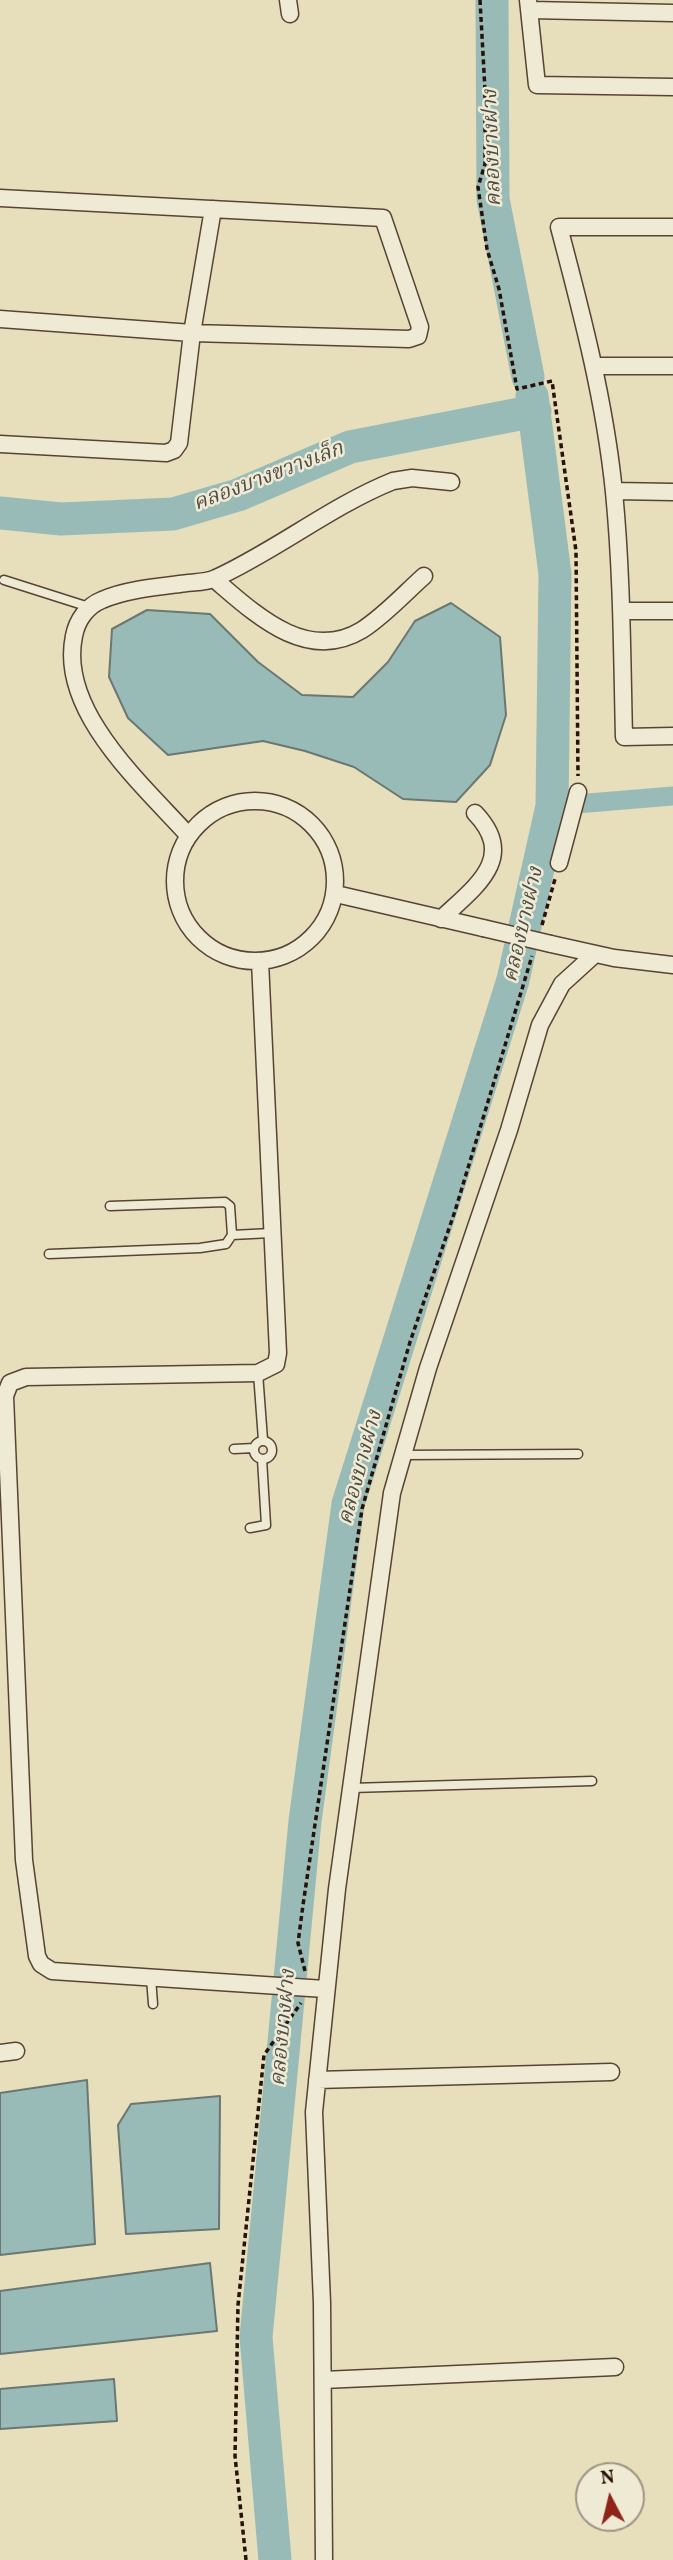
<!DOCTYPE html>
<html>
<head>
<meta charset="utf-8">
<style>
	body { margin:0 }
	#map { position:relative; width:673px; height:2560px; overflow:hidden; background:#e7debb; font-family:Vollkorn,serif }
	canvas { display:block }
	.north { position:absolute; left:575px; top:2462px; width:70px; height:70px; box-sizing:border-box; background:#efead3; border:2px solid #9f9382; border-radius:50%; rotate:353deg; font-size:19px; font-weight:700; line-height:28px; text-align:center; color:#271108 }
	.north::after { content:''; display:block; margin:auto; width:24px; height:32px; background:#8f2418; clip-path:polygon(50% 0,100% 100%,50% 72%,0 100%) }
</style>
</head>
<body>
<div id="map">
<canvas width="673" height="2560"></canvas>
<div class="north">N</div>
</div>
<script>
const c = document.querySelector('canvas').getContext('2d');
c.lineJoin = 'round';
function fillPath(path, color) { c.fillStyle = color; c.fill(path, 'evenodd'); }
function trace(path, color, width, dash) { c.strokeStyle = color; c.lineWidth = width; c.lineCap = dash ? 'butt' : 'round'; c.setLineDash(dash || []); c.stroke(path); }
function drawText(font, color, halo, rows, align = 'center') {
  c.font = font + ' Vollkorn,"Noto Serif Thai",serif'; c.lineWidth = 5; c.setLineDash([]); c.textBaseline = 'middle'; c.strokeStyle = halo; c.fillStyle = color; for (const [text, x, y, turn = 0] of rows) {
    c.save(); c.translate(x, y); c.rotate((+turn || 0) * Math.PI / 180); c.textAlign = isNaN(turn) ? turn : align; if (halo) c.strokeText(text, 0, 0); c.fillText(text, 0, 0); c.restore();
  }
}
const water = new Path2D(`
	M451,603L500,637L506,715L490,765L456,802L403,799L354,767L305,751L263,741L168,755L128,718L109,677L112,629L147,610L210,614L258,662L302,695L353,697L388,662L415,621Z
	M87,2080L95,2244L0,2255V2093Z
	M220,2096L219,2229L126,2234L118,2125L131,2104Z
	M210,2263L217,2331L0,2354V2291Z
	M114,2379L117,2421L0,2429V2389Z`);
fillPath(water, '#99bbb8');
trace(water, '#6b7772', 2);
trace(new Path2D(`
	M552,806L673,796`), '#99bbb8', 19);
trace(new Path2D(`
	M492,0L493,199L528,377
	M0,513L61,519L173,514L238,495L350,447L535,411
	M275,2560L256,2337L305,1821L348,1504L513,980L552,806L555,574L532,396`), '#99bbb8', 33);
const service = new Path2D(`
	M4,580L89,607
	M110,1206L225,1202L230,1206L232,1235
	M49,1254L200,1248L226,1244L232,1235L271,1233
	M258,1373L263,1440
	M254 1450a9 9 0 1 1 18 0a9 9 0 1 1-18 0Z
	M234,1449L254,1448
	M402,1455L578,1454
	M250,1528L266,1525L262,1459
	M351,1788L592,1781
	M151,1978L153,2004`);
const minor = new Path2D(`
	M288,0L290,14
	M528,0L537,85L673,87
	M531,10L673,13
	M0,198L383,218L420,327L418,336L409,339L192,333L0,319
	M673,227H559C582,314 605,402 614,492C622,573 622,656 624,737L673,736
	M595,366H673
	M0,444L166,453L174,450L179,443L192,333L213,209
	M614,491L673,492
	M214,579C254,613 306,664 362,630C384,616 404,594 424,576
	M622,611H673
	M175 881a80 80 0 1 1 160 0a80 80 0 1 1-160 0Z
	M188,835C143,785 58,711 74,636C77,620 87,606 102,600C125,590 155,587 180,584C191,582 206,583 216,578C277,550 331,506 393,481L412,478L451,482
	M559,863L578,792
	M336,894L483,928
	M441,919C475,887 518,858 475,813
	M551,944L614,958L673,965
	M260,961L278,1353L276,1364L258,1373L26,1377L10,1383L5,1396L24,1860L37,1956L41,1964L52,1971L325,1989
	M0,2053L16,2051
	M317,2080L611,2072
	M323,2380L615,2367
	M324,2560L322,2303L314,2112L337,1889L392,1493L428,1368L509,1130L540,1025L562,984L595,954`);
trace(service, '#574435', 11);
trace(minor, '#574435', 19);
trace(new Path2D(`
	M480,0L485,90V164L478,187L487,249L499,289L517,389L552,381L576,551L578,776
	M542,925L555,879
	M305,1971L298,1943L303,1905L362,1509L410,1342L455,1211L532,956
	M246,2560L235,2456L238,2305L264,2055L301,2003`), '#271108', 3.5, [5, 3.5]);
trace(service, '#efead3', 8);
trace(minor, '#efead3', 16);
const minorBridge = new Path2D(`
	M483,928L551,944`);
trace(minorBridge, '#574435', 19, []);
trace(minorBridge, '#efead3', 16);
drawText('italic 21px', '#4f4c46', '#efead3', [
	["คลองบางฝาง",494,148,-92],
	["คลองบางขวางเล็ก",269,478,-21],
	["คลองบางฝาง",525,925,-77],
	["คลองบางฝาง",362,1468,-75],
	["คลองบางฝาง",285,2028,-85]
]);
</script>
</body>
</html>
